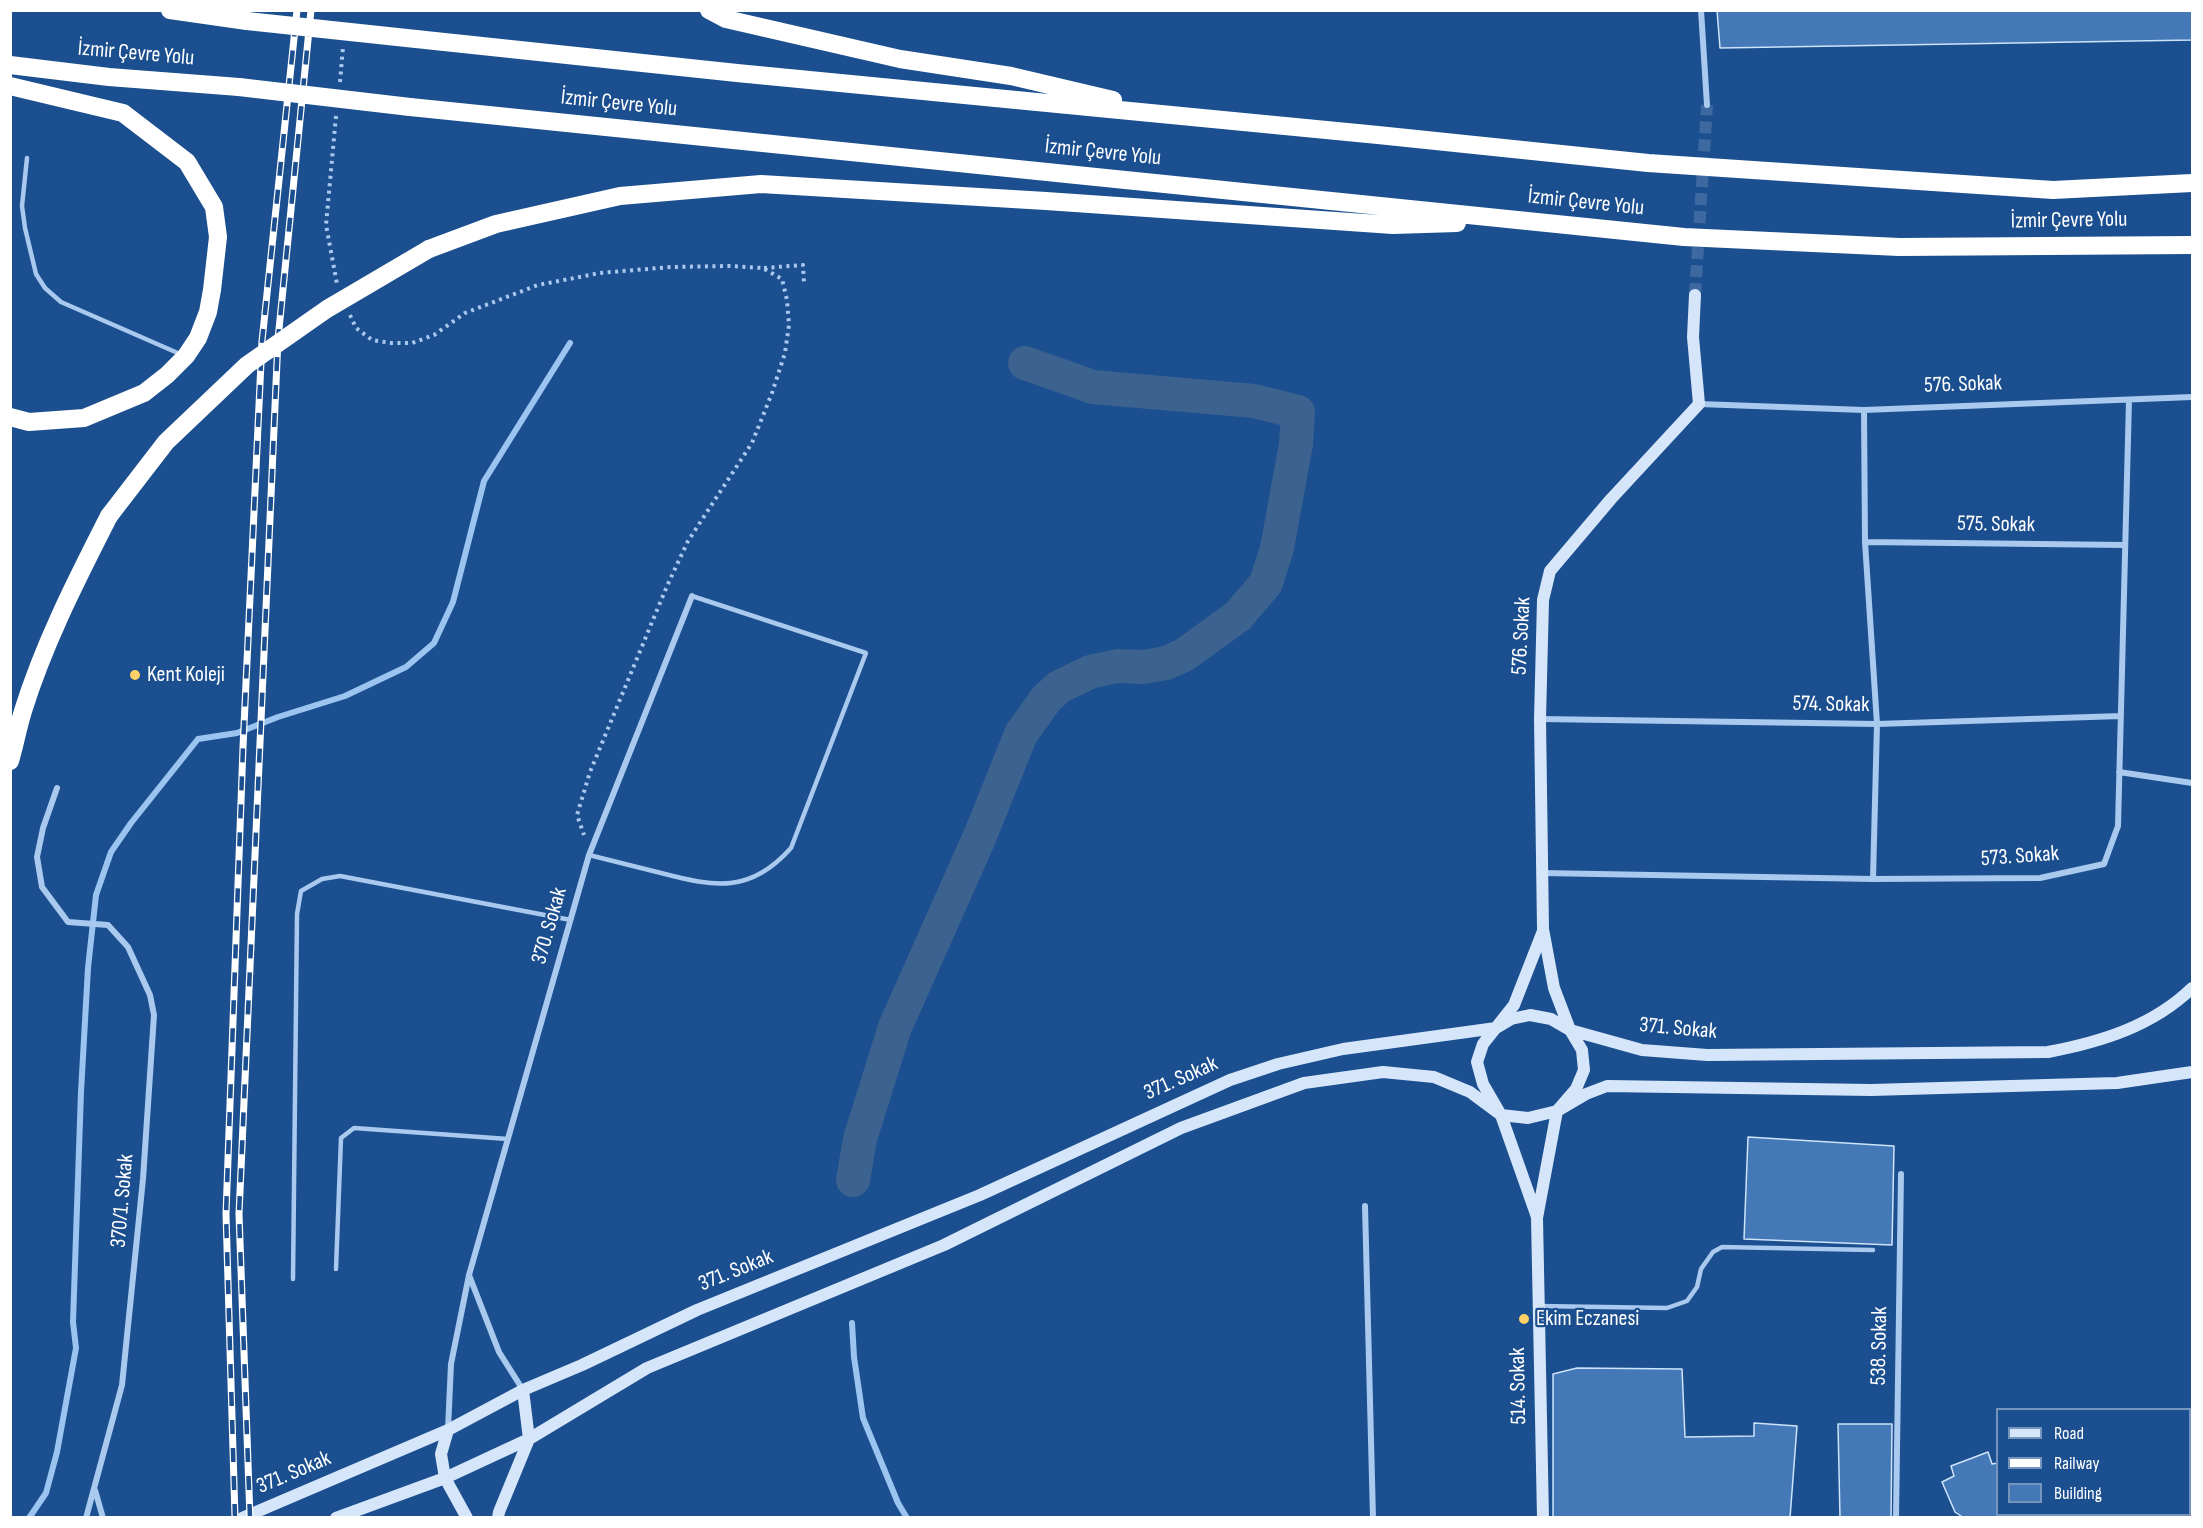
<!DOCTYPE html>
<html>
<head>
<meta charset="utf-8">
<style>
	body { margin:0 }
	#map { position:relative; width:2203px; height:1528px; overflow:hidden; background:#1b4f8f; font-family:"Sofia Sans Condensed",sans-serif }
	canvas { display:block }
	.frame { position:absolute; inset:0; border:12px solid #fff; pointer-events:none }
	.legend { position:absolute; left:1996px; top:1408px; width:195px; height:108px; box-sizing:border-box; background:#1b4f8f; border:2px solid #7695bc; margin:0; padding:8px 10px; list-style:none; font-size:18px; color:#fff }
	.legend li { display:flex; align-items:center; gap:12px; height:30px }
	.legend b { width:30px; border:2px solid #7695bc }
</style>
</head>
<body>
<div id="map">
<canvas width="2203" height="1528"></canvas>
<div class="frame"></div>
<ul class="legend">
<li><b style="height:8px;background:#d6e6fa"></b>Road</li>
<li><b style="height:8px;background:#fff"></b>Railway</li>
<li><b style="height:16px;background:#4478b7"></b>Building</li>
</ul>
</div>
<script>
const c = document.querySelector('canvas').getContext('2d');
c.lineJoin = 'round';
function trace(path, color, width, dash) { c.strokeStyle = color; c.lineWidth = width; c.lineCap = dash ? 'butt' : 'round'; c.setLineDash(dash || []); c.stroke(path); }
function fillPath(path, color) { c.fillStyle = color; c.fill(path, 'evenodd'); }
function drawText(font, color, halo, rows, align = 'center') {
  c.font = font + ' "Sofia Sans Condensed",sans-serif'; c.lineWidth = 4.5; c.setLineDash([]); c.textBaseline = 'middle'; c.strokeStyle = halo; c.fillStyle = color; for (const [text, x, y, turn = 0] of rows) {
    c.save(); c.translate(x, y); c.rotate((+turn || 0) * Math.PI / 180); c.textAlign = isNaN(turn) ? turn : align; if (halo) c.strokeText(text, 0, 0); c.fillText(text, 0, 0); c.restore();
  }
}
trace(new Path2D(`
	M852,1323L854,1357L863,1418L898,1503L907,1518
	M29,1518L46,1493L57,1452L76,1348L73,1322L81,1092L88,968L96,895L111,852L131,823L198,739L237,733L278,717L345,696L406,667L434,643L453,602L484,481L570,343`), '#9cc4f0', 6);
trace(new Path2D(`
	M853,1180L860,1139L895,1027L980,836L1021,734L1046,699L1059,687L1090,672L1117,666L1143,667L1166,663L1184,655L1238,616L1266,583L1277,548L1296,444L1298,412L1254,401L1093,387L1025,363`), '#3c6290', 34);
const building = new Path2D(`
	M1717,10H2193V40L1720,48Z
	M1748,1137L1894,1146L1892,1245L1744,1239Z
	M1577,1368L1682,1369L1685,1437L1754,1436V1423L1797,1426L1790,1518H1553V1374Z
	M1838,1424H1892L1891,1518H1840Z
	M1988,1452L1992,1464L1998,1463V1518H1964L1955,1512L1942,1482L1954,1476L1951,1466Z`);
fillPath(building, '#4478b7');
trace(building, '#cfe3fa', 1.5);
trace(new Path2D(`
	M1695,295L1707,105`), '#3d69a0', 12, [12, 6]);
trace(new Path2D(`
	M340,82L343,47
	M336,116L326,225L337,284
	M764,268L803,265L804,283
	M350,315L356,328L372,340L391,343H412L434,335L465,313L538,285L600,273L671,267L729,266L763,268L782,279L787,300L789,325L785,353L772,393L752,443L688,541L667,586L590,772L577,815L584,835`), '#a9c9ee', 4, [3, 4.5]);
trace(new Path2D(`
	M27,158L22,206L25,228L36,274L45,288L61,302L180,354
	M589,855C613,861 637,867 661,873C715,887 750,894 791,848L866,653L692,596
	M336,1269L341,1138L354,1128L508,1139
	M293,1279L297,914L301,891L322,879L340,876L571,920
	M1539,1306L1667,1308L1687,1301L1697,1287L1701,1269L1713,1252L1722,1247L1873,1250`), '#a9c9ee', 4.5);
trace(new Path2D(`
	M1701,10L1707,105
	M1699,404L1864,410L2192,397
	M1864,410L1865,542L1877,724L1873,879
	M1865,542L2125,545
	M1540,719L1877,724L2121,716
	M2119,772L2192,783
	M57,788L43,828L37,857L42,887L68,922L108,925L128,947L150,995L154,1015L143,1179L122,1385L86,1518
	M1542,873L1873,879L2040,878L2104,864L2118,826L2129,400
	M1365,1206L1373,1518
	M469,1275L499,1352L523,1390
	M448,1429L451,1364L469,1275L589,855L692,596
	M95,1490L103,1518
	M1896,1518L1901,1174`), '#a9c9ee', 6);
trace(new Path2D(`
	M1537,1217L1501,1115L1483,1084L1477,1062L1483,1044L1514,1005L1543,931
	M448,1430L441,1454L445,1478L467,1518
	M242,1518L448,1430L523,1390L582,1365L697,1310L980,1195L1230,1080L1278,1064L1343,1049L1496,1028L1511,1019L1530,1015L1551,1019L1570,1030L1642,1050L1707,1055L2048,1052C2101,1042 2153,1026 2192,988
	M336,1518L445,1478L529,1439L647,1368L944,1245L1181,1128L1304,1083L1383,1072L1434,1077L1470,1092L1501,1115L1528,1118L1557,1111L1586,1094L1607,1086L1871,1090L2117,1083L2192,1072
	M498,1518L499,1512L529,1439L523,1390
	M1543,1518L1537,1218L1557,1111L1576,1089L1584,1070L1582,1050L1570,1030L1554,988L1543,929L1540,719L1543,600L1550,571L1611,499L1699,404L1693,337L1695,295`), '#d6e6fa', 12);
trace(new Path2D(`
	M170,10L247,21
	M709,10L726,19L900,59L1011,76L1113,100
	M416,39L737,73L1378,135L1648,163L2053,190L2192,183
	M10,65L109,77L239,87
	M10,86L123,113L187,162L214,207L218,237L212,290L208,312L198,338L186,356L167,375L144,393L84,418L29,422L10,417
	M410,107L1684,237L1899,247L2192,245
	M429,249L496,224L620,196L761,184L1046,201L1393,225L1457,223
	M10,761C15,744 18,727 23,711C44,643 77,579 109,516`), '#fff', 18);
const rail = new Path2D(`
	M235,1518L226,1214L243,747L262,341L297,10
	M250,1518L239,1214L278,339L311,10`);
trace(rail, '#fff', 7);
trace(rail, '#1b4f8f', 4.5, [14]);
trace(new Path2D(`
	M247,21L416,39
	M239,87L410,107
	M109,516L166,442L247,365L327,309L429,249`), '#fff', 18);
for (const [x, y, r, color] of [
	[135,675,6,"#ffd166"],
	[1524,1319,6,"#ffd166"]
]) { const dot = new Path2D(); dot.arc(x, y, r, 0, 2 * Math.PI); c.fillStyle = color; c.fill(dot); trace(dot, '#1b4f8f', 2); }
drawText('22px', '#fff', '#1b4f8f', [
	["İzmir Çevre Yolu",136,54,5],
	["İzmir Çevre Yolu",619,104,6],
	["İzmir Çevre Yolu",1103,153,6],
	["İzmir Çevre Yolu",1586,203,6],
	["İzmir Çevre Yolu",2069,221,-1],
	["576. Sokak",1963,385,-2],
	["575. Sokak",1996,525,1],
	["576. Sokak",1522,636,-87],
	["574. Sokak",1831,705,1],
	["573. Sokak",2020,857,-4],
	["370. Sokak",550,926,-74],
	["371. Sokak",1678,1029,5],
	["371. Sokak",1181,1079,-24],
	["370/1. Sokak",123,1201,-85],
	["371. Sokak",736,1271,-22],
	["538. Sokak",1880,1346,-89],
	["514. Sokak",1519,1386,-91],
	["371. Sokak",294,1473,-23]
]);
drawText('22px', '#fff', '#1b4f8f', [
	["Kent Koleji",147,675],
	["Ekim Eczanesi",1536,1319]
], 'left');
</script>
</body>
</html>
